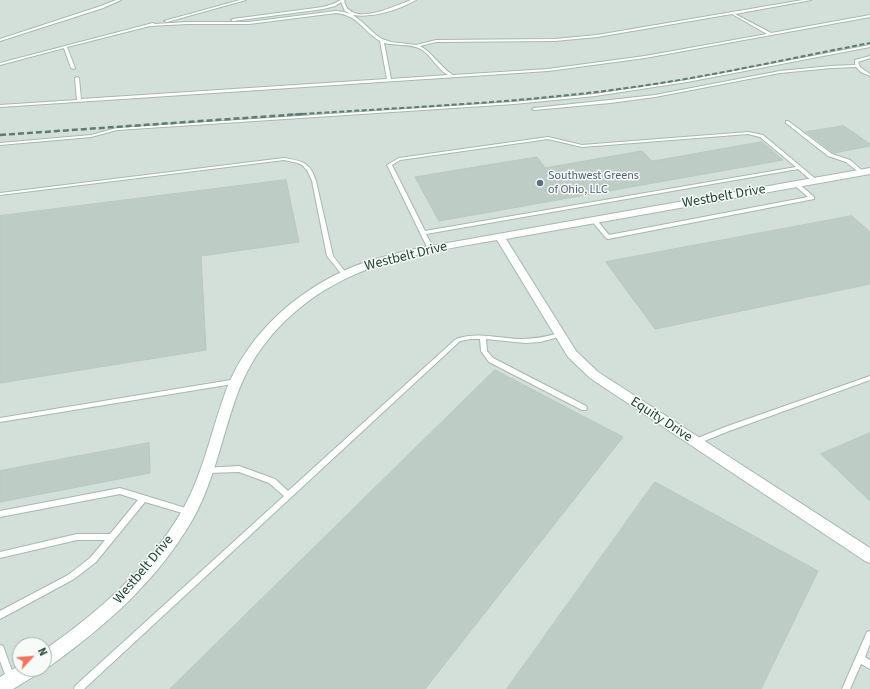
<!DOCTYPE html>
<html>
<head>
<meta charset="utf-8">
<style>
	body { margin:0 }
	#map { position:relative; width:870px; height:689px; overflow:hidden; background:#e5efea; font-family:"Source Sans 3",sans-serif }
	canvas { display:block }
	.north { position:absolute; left:12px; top:637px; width:40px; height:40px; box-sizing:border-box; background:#f6fbf8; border:1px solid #a2b1ab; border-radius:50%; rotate:64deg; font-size:11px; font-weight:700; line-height:16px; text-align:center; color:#234237 }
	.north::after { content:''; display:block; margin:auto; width:14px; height:18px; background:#f6745c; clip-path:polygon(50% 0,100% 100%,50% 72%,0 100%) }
</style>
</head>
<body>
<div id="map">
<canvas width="870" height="689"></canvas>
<div class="north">N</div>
</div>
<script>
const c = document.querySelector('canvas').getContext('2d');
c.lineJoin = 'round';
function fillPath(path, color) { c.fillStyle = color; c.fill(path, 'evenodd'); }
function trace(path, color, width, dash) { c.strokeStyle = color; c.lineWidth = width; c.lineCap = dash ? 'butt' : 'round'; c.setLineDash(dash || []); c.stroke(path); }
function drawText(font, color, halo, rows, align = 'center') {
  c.font = font + ' "Source Sans 3",sans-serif'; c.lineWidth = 3; c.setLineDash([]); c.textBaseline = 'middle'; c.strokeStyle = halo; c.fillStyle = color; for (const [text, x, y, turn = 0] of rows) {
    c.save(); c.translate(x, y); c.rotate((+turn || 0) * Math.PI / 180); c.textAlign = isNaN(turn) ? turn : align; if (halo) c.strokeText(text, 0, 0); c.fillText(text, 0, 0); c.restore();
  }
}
fillPath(new Path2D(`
	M0,0H870V689H0ZM20,645H44V669H20Z`), '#d3dfd9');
const building = new Path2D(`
	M844,126L870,144V146L834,153L806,132Z
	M762,142L783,160L439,221L415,177L537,157L545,168L642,151L652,161Z
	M286,180L299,242L201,256L206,350L0,383V216Z
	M852,216L870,232V284L655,329L606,262Z
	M495,370L623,437L425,689H170Z
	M870,433V501L821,454Z
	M149,443L150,473L0,502V471Z
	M655,482L818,571L761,689H507Z`);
fillPath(building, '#bdcdc5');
trace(building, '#b7c9c0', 1);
const service = new Path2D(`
	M116,0H121L103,8L0,41V39L101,6Z
	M240,0H246L167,22L164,21Z
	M341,0H345L344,1C345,3 346,8 348,9C361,23 397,5 411,0H416C399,10 372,18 353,15L362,22L376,35L382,39L391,42L416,45L436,40L555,39L597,35L803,0H811L735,14L771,33L870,15V17L645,58L548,71L0,107V105L77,100L75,78L77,77L79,78L81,99L387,79L380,41C363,31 358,15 336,13L249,24H187L150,26L67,47L75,68L74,69L71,68L64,48L0,65V63L153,23L155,24L187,22H249L336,11L344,12L351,14L345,11L341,2L335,6L323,9L233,21L231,20L233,19L323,7L333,4ZM732,14L767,34L645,56L548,69L453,75C440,67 433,53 420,46L436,42L555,41L597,37ZM384,43C396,46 410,43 421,49C432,56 437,69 448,75L391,79Z
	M870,45V47L687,82L595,96L514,104L117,130L91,137L0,145V143L91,135L117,128L514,102L595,94L687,80Z
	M870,56V58L858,62L860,67L870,74V76L861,72L856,67L831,68L780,73L655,97L610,103L534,110L532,109L534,108L610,100L655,95L780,71L831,66L855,65V60Z
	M786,121H788L832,154L850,160L865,173V174H861L846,162L828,156L786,123Z
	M748,132L763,135L817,180V182H813L798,169L426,234L434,249L431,251L428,249L387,165L399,158L548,137L582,145ZM748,134L760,137L796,167L425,231L392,165L400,160L548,139L582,147Z
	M284,158C302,161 310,162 316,181L333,256L347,274L348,275L347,276H343L327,256L312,181L307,170L302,165L298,163L284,160L0,195V193Z
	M794,183H798L814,197V199L608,239L606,238L591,220L592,219H596L609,235L808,197L794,185Z
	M560,333L562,334L563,335L562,336L540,342L525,343L486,339L487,351L493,358L586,406L587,408L586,410H582L489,362L481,351L480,339H471L460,341L84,689H74L75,686L284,496L269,483L239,472L206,473L204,472L203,470L204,468L239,466L275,479L288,491L456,339C478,331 500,339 523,339C536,339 548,336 560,333Z
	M870,376V380L729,431L697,444L695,445L693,444L692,442L693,440L725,427Z
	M237,379H239L240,381L239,383L0,422V418Z
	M120,488L189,509L192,510L193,512L192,514L189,515L145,502L96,562L74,579L0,619V611L68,575L90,558L105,540H77L0,558V552L77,534H110L138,500L120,494L0,517V511Z
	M870,631V644L865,657L870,660V669L861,664L850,689H842L867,632Z
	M0,645L3,646L15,679L14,682L11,683L8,682L0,661Z`);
const minor = new Path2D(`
	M870,168V174L506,239L576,351L598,372L870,548V563L865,561L590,378L568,357L497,240C457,247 416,253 377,266C318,285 264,328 240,387C223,430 216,477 194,517C159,579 107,625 50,666L44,668V650C99,612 149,568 183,509C204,472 212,427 227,388C250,331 299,289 355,266C376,258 398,253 419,248Z
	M20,665V669H39L36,675L13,689H0V677Z`);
trace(service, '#a7b8b1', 2);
trace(minor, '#a7b8b1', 2);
fillPath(service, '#fff');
fillPath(minor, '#fff');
trace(new Path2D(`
	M287,115C407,107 529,103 648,85C722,74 796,57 870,43`), '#5e7d72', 2, [5, 2.5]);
trace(new Path2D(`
	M0,135L302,114`), '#5e7d72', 2.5, [6, 3]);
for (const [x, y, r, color] of [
	[540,183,4,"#5c6f8a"]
]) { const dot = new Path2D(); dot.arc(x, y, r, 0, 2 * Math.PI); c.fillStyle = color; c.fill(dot); trace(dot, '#f6fbf8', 1.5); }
drawText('12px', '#4e5e75', '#f6fbf8', [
	["Southwest Greens",548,176],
	["of Ohio, LLC",548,190]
], 'left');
drawText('14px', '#234237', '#f6fbf8', [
	["Westbelt Drive",724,197,-10],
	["Westbelt Drive",406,257,-14],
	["Equity Drive",661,420,33],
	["Westbelt Drive",144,570,-50]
]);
</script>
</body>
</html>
